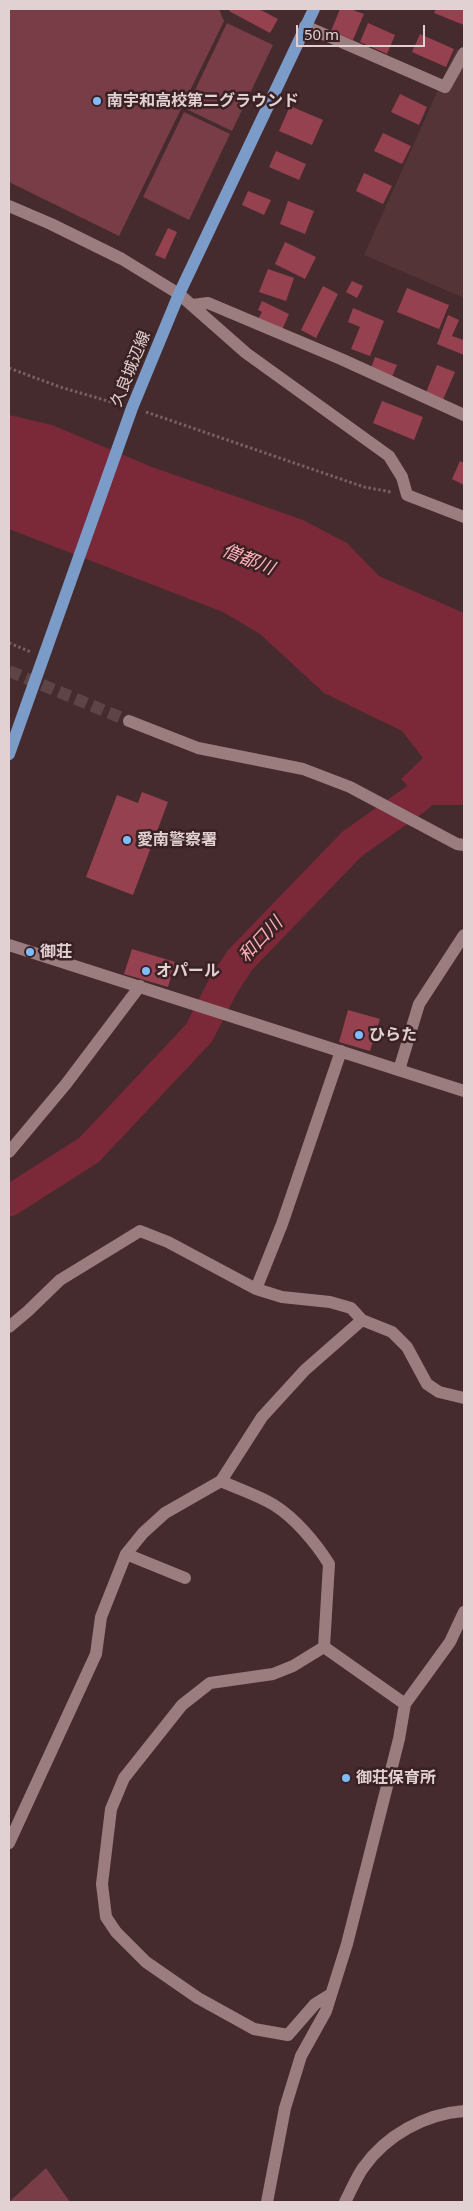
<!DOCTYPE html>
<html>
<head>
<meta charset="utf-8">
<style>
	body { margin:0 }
	#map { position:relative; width:473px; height:2211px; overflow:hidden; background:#452b2e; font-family:"Noto Sans",sans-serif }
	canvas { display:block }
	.frame { position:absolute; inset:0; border:10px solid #e2d1d2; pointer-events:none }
	.scale { position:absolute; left:296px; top:25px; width:129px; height:22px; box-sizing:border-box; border:2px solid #e2d1d2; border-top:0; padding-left:6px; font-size:15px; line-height:18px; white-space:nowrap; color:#e2d1d2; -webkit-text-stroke:4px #3a2124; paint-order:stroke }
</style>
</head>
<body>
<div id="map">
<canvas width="473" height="2211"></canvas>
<div class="frame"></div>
<div class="scale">50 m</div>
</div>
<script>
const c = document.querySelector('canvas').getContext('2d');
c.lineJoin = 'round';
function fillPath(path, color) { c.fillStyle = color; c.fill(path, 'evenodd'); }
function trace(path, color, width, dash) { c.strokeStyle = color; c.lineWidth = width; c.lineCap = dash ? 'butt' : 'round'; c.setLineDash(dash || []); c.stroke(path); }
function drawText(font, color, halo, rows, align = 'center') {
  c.font = font + ' "Noto Sans","Noto Sans JP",sans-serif'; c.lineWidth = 5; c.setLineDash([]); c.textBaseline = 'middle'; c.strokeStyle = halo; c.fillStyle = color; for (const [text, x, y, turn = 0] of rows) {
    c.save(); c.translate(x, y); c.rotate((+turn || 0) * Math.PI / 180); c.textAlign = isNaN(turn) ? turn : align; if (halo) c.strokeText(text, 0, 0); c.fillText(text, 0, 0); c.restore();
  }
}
fillPath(new Path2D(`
	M464,49V298L364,255L456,50Z`), '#553438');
fillPath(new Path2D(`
	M9,9H219L224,21L119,236L9,182Z
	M227,23L273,45L232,131L186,109Z
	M184,112L230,134L189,220L143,197Z
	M46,2168L70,2202H9Z`), '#783d46');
fillPath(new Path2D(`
	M9,415L52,425L152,467L303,520L347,543L379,576L464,613V805H425L401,779L423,758L402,731L324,693L260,634L223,612L9,529Z`), '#7b2839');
trace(new Path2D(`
	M9,1201L89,1150L199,1033L223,986L240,960L352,844L417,798L464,751`), '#7b2839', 31);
fillPath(new Path2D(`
	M230,9H259L278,19L270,33L229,11Z
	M340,9H350L364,14L353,40L331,31Z
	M436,9H464V25L434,13Z
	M368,23L395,35L387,54L360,42Z
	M420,34L454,49L446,67L412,52Z
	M400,94L427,107L419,125L391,112Z
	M290,106L323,120L312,145L279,131Z
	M383,133L411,146L402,164L374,151Z
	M276,151L306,164L299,180L269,167Z
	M364,173L392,186L383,204L356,191Z
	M248,191L271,200L264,215L242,205Z
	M288,201L314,211L305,234L280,224Z
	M168,228L177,232L165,259L155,255Z
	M285,242L316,257L305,279L275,264Z
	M268,269L294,278L286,301L259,292Z
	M352,281L363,286L357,298L346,292Z
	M323,286L338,294L316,338L301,330Z
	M407,288L449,305L439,329L397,312Z
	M262,301L289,314L282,330L258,319L262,312L258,310Z
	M353,308L384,321L370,356L351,349L360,327L348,322Z
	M448,315L459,320L452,336L464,340V355L437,344Z
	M375,357L397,365L391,379L370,371Z
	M437,365L455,372L442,402L425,395Z
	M382,401L423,417L414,440L373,423Z
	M460,461L464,463V485L452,479Z
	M142,792L168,802L133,895L86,877L117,795L138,803Z
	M132,949L175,962L168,987L124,974Z
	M348,1010L380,1019L370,1051L339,1042Z`), '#964150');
trace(new Path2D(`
	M9,671L129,721`), '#5d4447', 12, [12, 6]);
trace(new Path2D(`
	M9,368L60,387L118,404
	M146,412L364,487L391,492
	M9,643L31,652`), '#776062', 3, [2.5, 2.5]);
trace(new Path2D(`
	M305,26L445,87L464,53
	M9,206L51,224L122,259L179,294L246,353L389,456L402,477L407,495L464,517
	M193,305L208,303L341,359L464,415
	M129,721L198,748L303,769L350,787L457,844L464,845
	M9,945L464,1091
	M399,1070L419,1004L464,935
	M9,1152L66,1084L140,986
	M256,1289L282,1224L341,1051
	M9,1327L28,1311L60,1280L140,1231L168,1242L256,1289L282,1297L330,1302L351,1308L362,1320L392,1332L407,1347L427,1384L439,1392L464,1398
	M221,1481C238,1489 258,1495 274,1505C295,1518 316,1543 329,1564L324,1647
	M126,1554L143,1533L165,1513L221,1481L262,1417L305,1370L362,1320
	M324,1647L293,1666L273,1674L210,1683L182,1705L124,1778L111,1809L102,1884L106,1917L116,1932L146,1962L198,1998L254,2029L288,2035L315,2004L331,1994
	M324,1647L405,1704
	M9,1843L96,1654L101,1617L126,1554L185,1578
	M267,2202L285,2108L301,2056L326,2011L347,1944L399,1739L405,1704L450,1642L464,1612
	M345,2202C351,2191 356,2178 363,2168C386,2135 425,2114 464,2111`), '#9b7c7f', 12);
trace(new Path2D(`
	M9,754L132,408L179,294L314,9`), '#7b9bc9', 12);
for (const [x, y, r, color] of [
	[97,101,5,"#81bcfa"],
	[127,840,5,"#81bcfa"],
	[30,952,5,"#81bcfa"],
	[146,971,5,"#81bcfa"],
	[359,1035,5,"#81bcfa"],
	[346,1778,5,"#81bcfa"]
]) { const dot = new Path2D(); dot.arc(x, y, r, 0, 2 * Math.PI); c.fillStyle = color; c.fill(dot); trace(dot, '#3a2124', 2); }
drawText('bold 16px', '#e2d1d2', '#3a2124', [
	["南宇和高校第二グラウンド",107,101],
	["愛南警察署",137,840],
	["御荘",40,952],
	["オパール",156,971],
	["ひらた",369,1035],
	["御荘保育所",356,1778]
], 'left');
drawText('16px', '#e2d1d2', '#3a2124', [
	["久良城辺線",131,369,-68]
]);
drawText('italic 18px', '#fbb1b9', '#3a2124', [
	["僧都川",248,560,22],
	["和口川",261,940,-47]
]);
</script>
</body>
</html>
